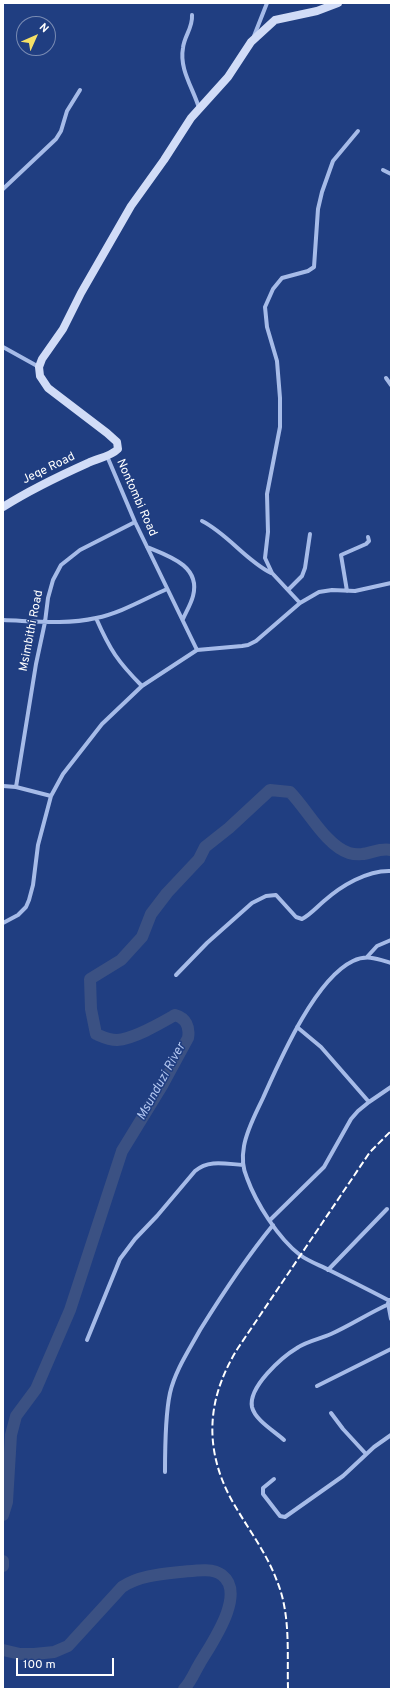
<!DOCTYPE html>
<html>
<head>
<meta charset="utf-8">
<style>
	body { margin:0 }
	#map { position:relative; width:394px; height:1692px; overflow:hidden; background:#203e81; font-family:Overpass,sans-serif }
	canvas { display:block }
	.frame { position:absolute; inset:0; border:4px solid #fff; pointer-events:none }
	.north { position:absolute; left:16px; top:16px; width:40px; height:40px; box-sizing:border-box; background:#203e81; border:1px solid #798bb3; border-radius:50%; rotate:45deg; font-size:11px; font-weight:700; line-height:16px; text-align:center; color:#fff }
	.north::after { content:''; display:block; margin:auto; width:14px; height:18px; background:#f5e067; clip-path:polygon(50% 0,100% 100%,50% 72%,0 100%) }
	.scale { position:absolute; left:16px; top:1658px; width:98px; height:18px; box-sizing:border-box; border:2px solid #fff; border-top:0; padding-left:5px; font-size:12px; line-height:14px; white-space:nowrap; color:#fff; -webkit-text-stroke:3px #203e81; paint-order:stroke }
</style>
</head>
<body>
<div id="map">
<canvas width="394" height="1692"></canvas>
<div class="frame"></div>
<div class="north">N</div>
<div class="scale">100 m</div>
</div>
<script>
const c = document.querySelector('canvas').getContext('2d');
c.lineJoin = 'round';
function trace(path, color, width, dash) { c.strokeStyle = color; c.lineWidth = width; c.lineCap = dash ? 'butt' : 'round'; c.setLineDash(dash || []); c.stroke(path); }
function drawText(font, color, halo, rows, align = 'center') {
  c.font = font + ' Overpass,sans-serif'; c.lineWidth = 3; c.setLineDash([]); c.textBaseline = 'middle'; c.strokeStyle = halo; c.fillStyle = color; for (const [text, x, y, turn = 0] of rows) {
    c.save(); c.translate(x, y); c.rotate((+turn || 0) * Math.PI / 180); c.textAlign = isNaN(turn) ? turn : align; if (halo) c.strokeText(text, 0, 0); c.fillText(text, 0, 0); c.restore();
  }
}
trace(new Path2D(`
	M3,1515L7,1502L11,1435L16,1416L36,1389L70,1310L122,1151L163,1084L188,1038C190,1027 186,1018 175,1015C161,1023 134,1039 117,1040C109,1040 103,1037 96,1034L91,1009L90,979L121,960L142,937L151,914L167,893L199,859L205,847L229,828L270,790L290,792C307,809 326,846 349,853C366,858 376,847 391,850
	M3,1561V1566
	M3,1650L20,1654H34L54,1652L68,1646L122,1587C138,1576 161,1574 180,1572C193,1571 212,1567 222,1575C247,1594 211,1644 200,1663C195,1671 191,1682 184,1689`), '#3b5183', 12);
trace(new Path2D(`
	M192,15C193,28 184,36 183,48C179,69 193,88 199,108
	M254,36L267,3
	M383,170L391,174
	M3,189L56,139L61,131L67,111L80,90
	M3,347L39,367
	M386,378L391,385
	M107,456L135,522L197,650
	M202,521C228,534 245,560 271,573
	M147,547C169,556 201,566 193,596C191,604 186,612 183,619
	M288,590L302,576L305,568L310,534
	M347,591L341,555L366,544L369,541L368,537
	M300,603L272,573L265,558L268,532L267,494L280,427V398L277,361L267,327L265,307L273,289L282,278L308,271L314,267L318,209L322,192L333,161L358,131
	M96,618C110,650 118,662 142,686
	M3,620C33,621 66,625 96,618C121,613 144,599 167,589
	M3,786L16,787L51,796
	M16,787L36,664L45,622L48,598L53,580L61,565L80,550L135,522
	M3,923L18,915L26,907L29,900L33,885L38,845L51,796L63,774L102,724L142,686L197,650L242,646L248,645L256,641L300,603L319,592L332,590L355,591L391,583
	M367,957L377,946L391,940
	M391,963C378,959 367,954 353,961C315,979 280,1060 263,1098C256,1113 247,1129 244,1146C242,1157 242,1167 247,1178C256,1203 278,1238 300,1255C308,1261 319,1265 329,1270C349,1280 369,1290 388,1300H391
	M176,975L207,943L252,903L266,896L276,895L296,917L302,919C310,915 317,907 324,901C341,886 367,870 391,871
	M297,1027L321,1047L369,1102
	M270,1220L324,1167L351,1119L358,1111L369,1102L391,1087
	M328,1270L387,1209
	M388,1303L391,1319
	M87,1340L120,1259L135,1239L157,1216L195,1171C209,1159 226,1164 243,1165
	M317,1386L391,1349
	M331,1413L343,1429L366,1454
	M284,1440C274,1431 255,1420 252,1407C248,1387 282,1357 297,1348C307,1341 320,1339 331,1334C351,1325 369,1313 389,1304
	M165,1472C165,1448 165,1416 170,1393C175,1371 189,1350 200,1330C223,1293 246,1258 273,1225
	M274,1479L263,1488V1494L280,1516L285,1517L343,1476L374,1447L391,1435`), '#a6bbe8', 4);
trace(new Path2D(`
	M3,507C30,490 59,476 88,463C98,458 110,457 118,449L117,442L107,433L48,388L40,376L39,367L42,359L63,329L81,293L131,206L164,160L191,118L228,77L251,42L275,20L317,11L338,3`), '#d1dcf7', 8);
trace(new Path2D(`
	M288,1689C287,1654 291,1615 277,1581C266,1551 245,1525 230,1497C203,1445 208,1396 238,1348L370,1152L391,1131`), '#fff', 2, [7, 3]);
drawText('12px', '#fff', '#203e81', [
	["Jeqe Road",49,469,-26],
	["Nontombi Road",136,498,66],
	["Msimbithi Road",32,631,-79]
]);
drawText('italic 13px', '#b2c6f0', '#203e81', [
	["Msunduzi River",162,1082,-61]
]);
</script>
</body>
</html>
